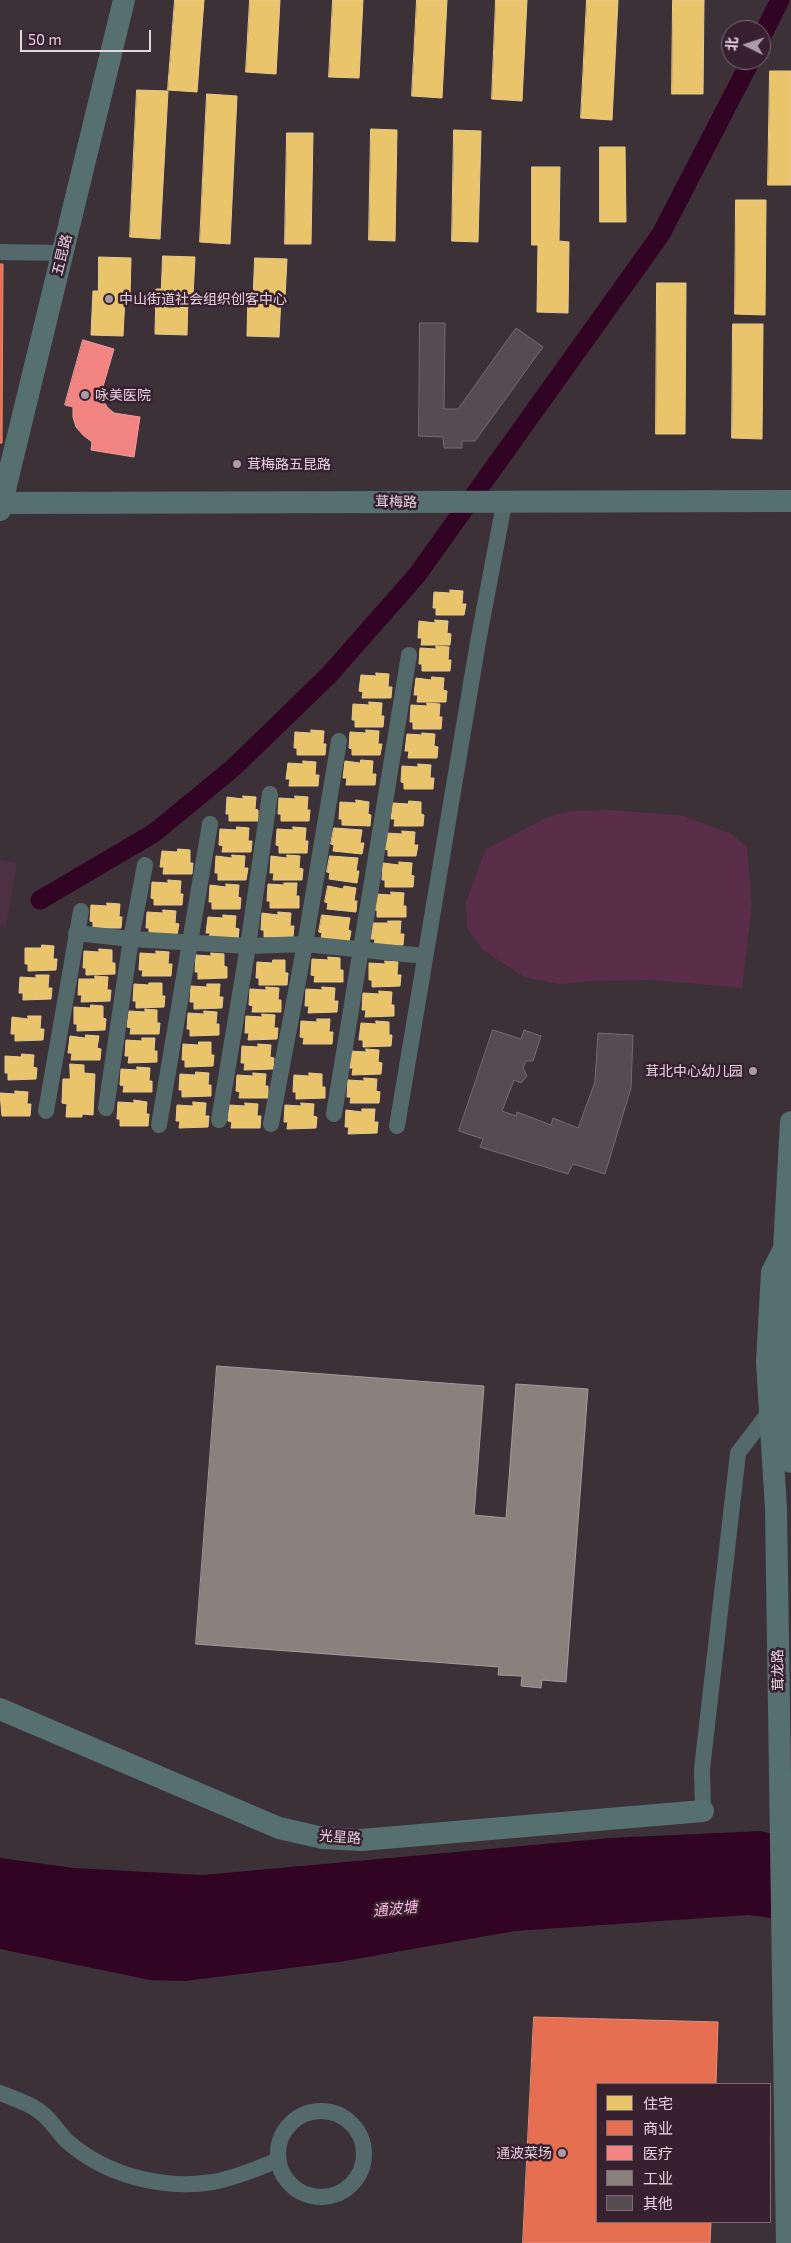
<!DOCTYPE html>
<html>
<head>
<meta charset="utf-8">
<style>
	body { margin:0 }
	#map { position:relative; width:791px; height:2243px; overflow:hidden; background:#3d3138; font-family:"Exo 2","Noto Sans SC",sans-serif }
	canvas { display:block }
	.legend { position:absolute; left:596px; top:2083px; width:175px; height:140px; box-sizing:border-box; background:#38212f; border:1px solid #7e6975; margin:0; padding:6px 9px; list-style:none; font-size:15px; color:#e6d5de }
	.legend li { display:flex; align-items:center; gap:10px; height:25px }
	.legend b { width:25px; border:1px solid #7e6975 }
	.north { position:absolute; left:721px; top:20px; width:50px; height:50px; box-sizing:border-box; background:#38212f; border:1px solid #7e6975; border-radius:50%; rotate:274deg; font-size:14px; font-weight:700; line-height:20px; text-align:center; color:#e6d5de }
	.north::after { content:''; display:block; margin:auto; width:18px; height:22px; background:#ab9ca4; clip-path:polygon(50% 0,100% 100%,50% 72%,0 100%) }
	.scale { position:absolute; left:20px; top:30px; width:131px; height:22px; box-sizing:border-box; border:2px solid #e6d5de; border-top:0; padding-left:6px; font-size:15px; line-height:18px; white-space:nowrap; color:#e6d5de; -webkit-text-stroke:4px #38212f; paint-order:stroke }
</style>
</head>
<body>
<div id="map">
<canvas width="791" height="2243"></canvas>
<ul class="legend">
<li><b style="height:14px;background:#e9c46a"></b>住宅</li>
<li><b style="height:14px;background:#e76f51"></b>商业</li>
<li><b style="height:14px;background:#f28482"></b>医疗</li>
<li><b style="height:14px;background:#8a817c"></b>工业</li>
<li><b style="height:14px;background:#564b51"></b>其他</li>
</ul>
<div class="north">北</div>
<div class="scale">50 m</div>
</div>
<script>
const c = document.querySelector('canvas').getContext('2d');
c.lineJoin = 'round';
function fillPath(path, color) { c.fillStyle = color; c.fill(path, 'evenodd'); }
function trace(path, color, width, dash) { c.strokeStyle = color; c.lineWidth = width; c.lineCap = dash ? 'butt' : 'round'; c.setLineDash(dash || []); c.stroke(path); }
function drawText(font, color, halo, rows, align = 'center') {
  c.font = font + ' "Exo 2","Noto Sans SC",sans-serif'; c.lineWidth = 5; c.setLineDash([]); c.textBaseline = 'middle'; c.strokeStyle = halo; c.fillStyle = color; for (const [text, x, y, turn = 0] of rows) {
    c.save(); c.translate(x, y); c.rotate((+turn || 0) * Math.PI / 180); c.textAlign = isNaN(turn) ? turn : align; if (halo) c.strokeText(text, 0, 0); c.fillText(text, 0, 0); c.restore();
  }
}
fillPath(new Path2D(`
	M0,860L17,863L6,927L0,926Z`), '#4d3142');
fillPath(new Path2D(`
	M613,810L684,816L731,834L747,847L752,904L742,988L655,980L594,981L559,984L524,977L483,950L467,928L466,902L486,849L550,816L570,811Z`), '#5a2e49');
fillPath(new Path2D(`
	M760,1831L791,1838V1921L749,1915L515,1931L339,1962L185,1981L150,1980L0,1949V1858L74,1868L202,1875L610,1838Z`), '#320424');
const homes = new Path2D(`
	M175,0H204L197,92L168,90Z
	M250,0H280L276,74L246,72Z
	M333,0H363L359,78L329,77Z
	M417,0H447L442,98L412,96Z
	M496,0H527L522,101L492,99Z
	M587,0H618L612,120L581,118Z
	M673,0H704L703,94H672Z
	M770,71H791V185H768Z
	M137,90L168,91L160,239L130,237Z
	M207,94L237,96L230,244L200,242Z
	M371,129L397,130L395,241L369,240Z
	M454,130L481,131L478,242L452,241Z
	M287,133H313L311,244H285Z
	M600,147H625L626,222H600Z
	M532,167H560L559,241L569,242L568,313L537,312L538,245H532Z
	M736,200H766L765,315L735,314Z
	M163,256L195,257L193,296H188L187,335L155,334L156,289H161Z
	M99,257L131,258L130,297H125L123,336L91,335L93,291H98Z
	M255,258L287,259L285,298L281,297L279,337L247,336L248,291L253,292Z
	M657,283H686L685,434H656Z
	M733,324H763L762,439L732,438Z
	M450,590L463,591L462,604H466L464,615H436V608H433L434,592L450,593Z
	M435,620L448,621L447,633L451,634L450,645H421L422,638H418L419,621L435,623Z
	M436,646L449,647L448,660H451L450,671H422V664H419L420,648L436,649Z
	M376,673L389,674L388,687H392L391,698H362L363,692L359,691L361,675L376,676Z
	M432,677L444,678L443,690L447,691L446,702H417L418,695H414L416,678L431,680Z
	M369,702L382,703L381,716H384L383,727H355V720H352L353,704L369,705Z
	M427,703L440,704L439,717H442L441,729H413V722H410L411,705L427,706Z
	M311,730L324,731L323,744H326L325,755H297V748H294L295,732L311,733Z
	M366,730L379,731L378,744H382L380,755H352V749L349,748L350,732L366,733Z
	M422,733L435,734L434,746L438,747L437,758H408L409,751H405L407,734L422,735Z
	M361,760L373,761L372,774H376L375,785H346L347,778H343L345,761L360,763Z
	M303,761L316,762L315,775H319L318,786H289L290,779H286L288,763L303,764Z
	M418,764L431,765L430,778H434L433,789H404V783L401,782L402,766L418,767Z
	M243,796L256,797L255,809L258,810V821H229V814H226L227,797L243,799Z
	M295,796L308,797L307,810H310L309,821H281V814H278L279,798L295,799Z
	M356,800L369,802L368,814L371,815L370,826L342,825V819H339L340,802L356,803Z
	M409,801L421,802V814L424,815L423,826H394L395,819H391L393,803L408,804Z
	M237,827L249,828L248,841H252L251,852H222L223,846L219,845L220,829L236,830Z
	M293,827L306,828L305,841H308L307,853H279V846L276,845L277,829L293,830Z
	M334,828L362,830L360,843H364L362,854L333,851L334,845L331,844Z
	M402,831L415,832L414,845H418L416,856H388V850L385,849L386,833L402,834Z
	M178,849L190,850V863H193L192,874H163L164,867H160L162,851L177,852Z
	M232,855L245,856L244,868H248L246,880H218V873H215L216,856L232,858Z
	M287,855L300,856L299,868L303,869L302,880H273L274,873H270L271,856L287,858Z
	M330,856L358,858L356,871H359L357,883L329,879L330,873L327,872Z
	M399,862L412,863L411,875L414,876L413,887H385V880H382L383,863L399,865Z
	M168,880L181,881L180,894H183L182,905H154V899L151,898L152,882L168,883Z
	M284,883H297L296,896H299V908H270V901H267L268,884L284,885Z
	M226,884L239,885L238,897L241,898L240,909H212V902H209L210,885L226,887Z
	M328,886L343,889L344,886L356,888L354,901H357L356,912L327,909L328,903L325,902Z
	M391,892L404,893L403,906H406V917H377V910H374L375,894L391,895Z
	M107,903L120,904L119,917H122L121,928H93V922L90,921L91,905L107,906Z
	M163,910L176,911L175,923L179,924L177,935H149V928H146L147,912L163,913Z
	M278,912L291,913L290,926H294L293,937H264V930H261L262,913L278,915Z
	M223,915L236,916L235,928L239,929L238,940H209L210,933H206L208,917L223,918Z
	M322,915L350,918L348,930L351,931L349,942L321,939L322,933L319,932Z
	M388,921H401L400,934H404L403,945L374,946L375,939H371L372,923H388Z
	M42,945L54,946L53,959H57L56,970L28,971V964H25V948H41Z
	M99,949L112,950V963H115V974L86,975V968H83L84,951L99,952Z
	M156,951L169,952L168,964H172L171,976H142L143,970H139L140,953L156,954Z
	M211,953L224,954V966L227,967V978L198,979V972H195L196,955L211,956Z
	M328,957L340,958V970H343V982H314L315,976L311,975L312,959L328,960Z
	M273,960H285V973H288L287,985H259V978H256L257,962L272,963Z
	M385,961L398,962L397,975H401L400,986L372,987V980H369V963L385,964Z
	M36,975H49L48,988H52L51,999L23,1000V993H19L20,977L36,978Z
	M95,976L108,977L107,990H111L110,1001L81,1002L82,995H78L79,979H95Z
	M149,983H162V996H165L164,1007L136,1008V1001H133L134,984L149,985Z
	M207,984H220L219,997H223L222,1008L194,1009V1002H190L191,986L207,987Z
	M266,987L279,988L278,1000H281V1012H252L253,1006L249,1005L250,989L266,990Z
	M322,987L335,988L334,1001H338L337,1012L308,1013L309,1006H305L306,989L322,990Z
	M379,991L392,992L391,1005H394V1016L365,1017L366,1010H362L363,993L379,994Z
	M91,1005L103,1006V1018L106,1019L105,1030L77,1031V1024H74V1007L90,1008Z
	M145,1009L157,1010V1023H160L159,1034H130L131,1028L127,1027L129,1011L145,1012Z
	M204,1011L217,1012L216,1024H219V1035L190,1036V1029H187L188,1013L204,1014Z
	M262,1014L275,1015L274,1028H278L277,1039L248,1040L249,1033H245L246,1016L262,1017Z
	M28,1016H41L40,1029H44L43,1040L15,1041V1034H11L12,1017L28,1019Z
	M317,1019H330L329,1032H333L332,1044H303L304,1038L300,1037L301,1021L317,1022Z
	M376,1021L389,1022V1035H392L391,1046L363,1047V1040H359L361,1023L376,1024Z
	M86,1035L99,1036L97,1048L101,1049L100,1060H71L72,1053H68L70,1036L85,1038Z
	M142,1038H155L154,1051H157V1062L128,1063L129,1056H125L126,1040L142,1041Z
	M199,1042H211V1055H214L213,1066L185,1067V1060H182L183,1044L198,1045Z
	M258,1044L271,1045L270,1057L274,1058L273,1069L244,1070L245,1063H241L242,1046L258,1047Z
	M366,1049L379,1050L378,1062L382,1063L381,1074L352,1075L353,1068H349L350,1051L366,1052Z
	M22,1054L34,1055L33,1067L37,1068L36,1079L8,1080V1073H5V1056L21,1057Z
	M70,1064L84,1065V1073L95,1074L93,1115L82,1114V1117H66L67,1104L62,1103L63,1079H70Z
	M137,1067L150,1068L149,1081H152V1092H123L124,1086L120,1085L121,1069L137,1070Z
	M196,1072L209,1073L208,1085H211V1096L182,1097V1090H179L180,1074L195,1075Z
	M253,1073L266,1074L265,1086H268V1098H239L240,1092L236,1091L237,1075L253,1076Z
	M309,1073L322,1074V1087H325V1098L296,1099V1092H293L294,1075L309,1076Z
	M364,1078L377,1079L376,1091L380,1092L379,1103H350L351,1097H347L348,1080L364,1081Z
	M15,1091L28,1092L27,1104H31L30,1116H2L0,1093L15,1094Z
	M134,1100L147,1102L146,1114H149L148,1126H120V1119H117L118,1102L134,1103Z
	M193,1102L206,1103L205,1116H209L208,1127L179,1128L180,1121H176L177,1105L193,1106Z
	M245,1103L258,1104L257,1116H261L260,1128H231L232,1122L228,1121L229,1105L245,1106Z
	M301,1103L314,1104L313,1116L317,1117L316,1128L287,1129L288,1122H284L285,1105L301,1106Z
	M362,1109H375L374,1122H378L377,1133L348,1134L349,1127H345L346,1110L362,1112Z`);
fillPath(homes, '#e9c46a');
trace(homes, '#e8c98d', 1);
const shops = new Path2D(`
	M0,264H3L2,443H0Z
	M534,2017L718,2022L716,2084H597V2222H711L710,2243H523Z`);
fillPath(shops, '#e76f51');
trace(shops, '#e78e7b', 1);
const health = new Path2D(`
	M83,340L114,349L102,390L103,400L107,407L114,413L140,417L134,457L91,450L92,442L83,435L76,427L73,417V407L65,405Z`);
fillPath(health, '#f28482');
trace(health, '#ee9c9e', 1);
const industry = new Path2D(`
	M217,1366L484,1386L474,1515L506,1518L516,1384L588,1389L566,1682L542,1680L541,1688L521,1686L522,1676L498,1675L499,1667L196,1644Z`);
fillPath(industry, '#8a817c');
trace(industry, '#a69a99', 1);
trace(new Path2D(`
	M761,38L780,0
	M40,900L154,833L233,768L329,675L417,575L661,234L751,60`), '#320424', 19);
const building = new Path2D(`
	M420,323H445L444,409H458L516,328L543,347L475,441H462V448H444L443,437L419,436Z
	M493,1030L521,1039L524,1030L541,1036L533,1061H526L523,1068L527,1076L521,1083L514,1080L502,1111L516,1116L517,1112L551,1125L553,1118L578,1128L595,1082L598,1033L633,1035L631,1088L605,1174L573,1164L568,1174L480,1147L483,1139L459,1131Z`);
fillPath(building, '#564b51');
trace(building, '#766b72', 1);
trace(new Path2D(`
	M0,252L63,253
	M76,933L131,939L248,946L305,944L425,956
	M106,1108L131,939L145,865
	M46,1111L81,911
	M334,1114L409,655
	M219,1120L248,946L270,794
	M271,1124L305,944L339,741
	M159,1125L210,824
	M397,1126L478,642L504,504
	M703,1811L702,1769L738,1453L770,1411
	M0,2093C15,2099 32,2104 44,2115C53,2123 59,2133 67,2141C105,2175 162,2190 213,2182C235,2178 257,2169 278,2160
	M278 2154a43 43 0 1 1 86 0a43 43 0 1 1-86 0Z`), '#546a6a', 16);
trace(new Path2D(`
	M0,503C264,501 527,503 791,501
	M0,510L124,0
	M791,1122L784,1249L790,1274L786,1362L791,1462
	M784,1249L772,1272L767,1362L776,1509L787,2243
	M0,1709L279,1828L323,1838L361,1840L703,1811`), '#567070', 22);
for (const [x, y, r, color] of [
	[109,299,5,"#ab9ca4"],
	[85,395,5,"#ab9ca4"],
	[237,464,5,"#ab9ca4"],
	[753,1071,5,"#ab9ca4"],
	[562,2153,5,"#ab9ca4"]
]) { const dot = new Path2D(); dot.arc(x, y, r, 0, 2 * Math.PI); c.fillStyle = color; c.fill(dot); trace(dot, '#38212f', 2); }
drawText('14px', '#e6d5de', '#38212f', [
	["五昆路",62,255,-76],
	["茸梅路",396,502,1],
	["茸龙路",778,1670,-91],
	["光星路",340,1837,4]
]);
drawText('14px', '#e6d5de', '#38212f', [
	["中山街道社会组织创客中心",119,299],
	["咏美医院",95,395],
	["茸梅路五昆路",247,464],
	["茸北中心幼儿园",743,1071,"right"],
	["通波菜场",552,2153,"right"]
], 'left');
drawText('italic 15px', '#fdbbe1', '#38212f', [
	["通波塘",395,1909,-6]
]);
</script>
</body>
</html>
